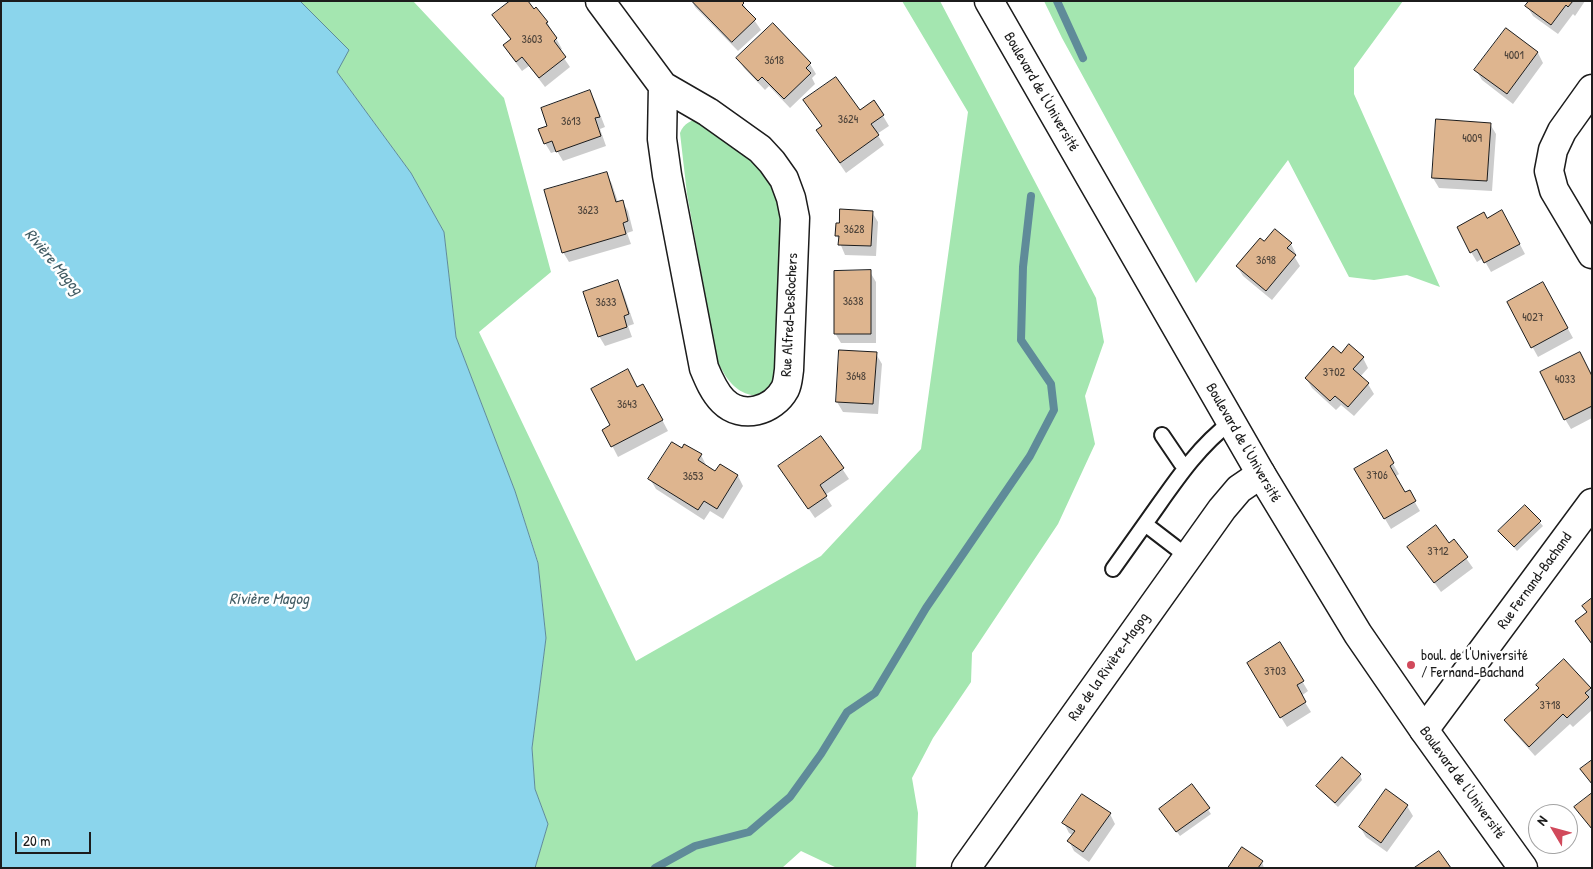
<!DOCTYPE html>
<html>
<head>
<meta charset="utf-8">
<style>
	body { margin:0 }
	#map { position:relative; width:1593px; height:869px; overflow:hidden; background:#fff; font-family:"Patrick Hand",sans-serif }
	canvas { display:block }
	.frame { position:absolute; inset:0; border:2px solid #1c1c1c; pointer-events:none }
	.north { position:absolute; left:1528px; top:804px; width:50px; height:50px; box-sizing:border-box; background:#fff; border:1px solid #a4a4a4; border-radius:50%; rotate:307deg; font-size:14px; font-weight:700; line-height:20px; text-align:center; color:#1c1c1c }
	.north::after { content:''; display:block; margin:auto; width:18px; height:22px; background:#d1495b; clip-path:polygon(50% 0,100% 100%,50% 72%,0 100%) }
	.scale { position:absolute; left:15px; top:832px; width:76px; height:22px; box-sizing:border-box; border:2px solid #1c1c1c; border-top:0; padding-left:6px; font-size:15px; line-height:18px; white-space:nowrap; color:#1c1c1c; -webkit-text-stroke:4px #fff; paint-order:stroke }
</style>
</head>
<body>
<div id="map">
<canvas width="1593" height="869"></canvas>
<div class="frame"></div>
<div class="north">N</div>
<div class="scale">20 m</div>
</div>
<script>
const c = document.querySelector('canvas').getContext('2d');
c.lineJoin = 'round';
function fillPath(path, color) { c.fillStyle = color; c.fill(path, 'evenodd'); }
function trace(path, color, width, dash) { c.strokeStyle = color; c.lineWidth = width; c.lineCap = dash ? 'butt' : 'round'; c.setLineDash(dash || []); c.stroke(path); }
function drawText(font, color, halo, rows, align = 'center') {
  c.font = font + ' "Patrick Hand",sans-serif'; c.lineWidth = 5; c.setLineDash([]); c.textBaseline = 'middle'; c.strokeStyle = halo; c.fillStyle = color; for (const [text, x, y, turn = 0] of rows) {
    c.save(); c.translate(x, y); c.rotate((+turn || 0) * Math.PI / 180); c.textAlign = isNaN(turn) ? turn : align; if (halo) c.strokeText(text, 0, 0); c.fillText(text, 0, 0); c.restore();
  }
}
fillPath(new Path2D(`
	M300,1H413L504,98L551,272L479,332L636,661L821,556L921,449L968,112L902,1H940L1096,298L1104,342L1085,396L1095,444L1058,524L972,653L971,682L933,738L912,778L918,813L916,868H837L801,851L782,868H535L548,824L535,789L532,748L546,638L538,562L515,491L456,337L444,232L411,173L337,72Z
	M1044,1H1403L1354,68V94L1440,287L1407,275L1374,280L1349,277L1288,160L1196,283L1062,38Z
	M700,117L708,119L775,182L783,210L776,378L768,389L756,396C735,393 726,379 717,360L687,194L680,133C684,123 691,121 700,117Z`), '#a4e6b0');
const water = new Path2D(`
	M1,1H300L349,50L337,72L411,173L444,232L456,337L515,491L538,563L546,638L532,748L535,789L548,824L535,868H1Z`);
fillPath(water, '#8bd5ec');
trace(water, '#5f8b99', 1);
fillPath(new Path2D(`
	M692,1H741L761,30L738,51L695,7Z
	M1530,1H1585L1575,16L1573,14L1558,34L1533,16L1527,6Z
	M493,16L547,22L562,49L559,51L570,67L545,87L529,66L522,71L510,55L504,46L511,40Z
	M1506,30L1538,53L1543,63L1513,104L1482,80L1476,70Z
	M738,58L810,64L816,74L812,78L815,84L790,108L769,86L765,90L744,68Z
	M590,91L595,101L605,127L600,129L606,146L563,161L557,151L551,153L545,143L549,127Z
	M859,112L883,116L889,126L877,134L884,145L846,173L817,131Z
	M1490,124L1496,134L1492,191L1439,188L1433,178Z
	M607,174L612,184L618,202L622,201L628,211L633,231L627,233L631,244L569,262L563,252Z
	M872,212L878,222L876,256L845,255L837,236Z
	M1487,219L1508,222L1525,254L1491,272L1483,258L1477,262L1471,252Z
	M1264,243L1291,244L1296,254L1294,256L1300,266L1272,300L1243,276L1237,266Z
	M870,272L876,282V343H841L835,333Z
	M618,282L623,292L634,324L628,326L632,337L605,346L599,336Z
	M1549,294L1573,338L1538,357L1508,303Z
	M876,354L882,364L878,414L843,412L837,402Z
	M1341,355L1363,358L1368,368L1360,377L1368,384L1374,394L1354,416L1341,405L1336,410L1312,388L1306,378Z
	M1592,377V418L1571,429L1565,419Z
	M637,389L649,395L668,431L618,457L604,430L612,426Z
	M821,437L849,479L825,495L832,506L815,518L786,476Z
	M682,450L701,455L706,465V467L716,473L720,465L738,476L743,486L723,519L710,511L704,520L656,489L650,479Z
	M1386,452L1399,474L1395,477L1405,494L1409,492L1420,511L1391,529L1356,470Z
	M1525,506L1543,526L1517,551L1500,531Z
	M1454,541L1473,568L1441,592L1409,547L1448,545Z
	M1592,600V645L1576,622L1588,613L1583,606Z
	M1280,644L1308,691L1301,696L1311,712L1287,727L1248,664Z
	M1537,685L1590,689L1592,692V710L1573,727L1570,724L1535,756L1512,730L1506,721L1539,689Z
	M1360,775L1362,780L1338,807L1320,790L1317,786Z
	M1192,786L1211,814L1180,836L1163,813Z
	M1592,795V830L1576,807Z
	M1407,806L1413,816L1387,852L1366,837L1360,827Z
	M1110,814L1115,824L1089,862L1074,851L1069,841L1073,835L1069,833L1064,823Z
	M1262,862L1264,868H1229Z`), '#0003');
trace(new Path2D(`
	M1057,1L1083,58
	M655,868L695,846L749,832L790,797L821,754L847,712L875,693L926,608L1030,456L1054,410L1051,384L1021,340L1023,267L1031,196`), '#5f8b99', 8);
const building = new Path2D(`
	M510,1H528L534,9L536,7L548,22L546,23L557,38L554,41L566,57L539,78L522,57L516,62L503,45L511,39L492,15Z
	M692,1H742L744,3L742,5L756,19L732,42Z
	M1529,1H1573L1568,7L1566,5L1551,25L1525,6Z
	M773,23L811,63L806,68L811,73L784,99L762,77L758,81L736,58Z
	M1506,28L1538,52L1507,94L1474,70Z
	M836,77L860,110L874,100L884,115L871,124L879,135L840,163L816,130L822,126L803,100Z
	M590,90L600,117L595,118L601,136L556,152L552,141L544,144L538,129L547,126L541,108Z
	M1436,119L1491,123L1487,181L1432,178Z
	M607,172L616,202L623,200L628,221L623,223L626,234L562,253L544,190Z
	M840,209L873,211L871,246L838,245L839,236H835L836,223H839Z
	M1502,210L1520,244L1484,263L1477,249L1470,253L1457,227L1484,212L1487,218Z
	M1275,229L1292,243L1287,248L1296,255L1266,291L1236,266L1260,238L1264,241Z
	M871,270V334H834V271Z
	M618,280L629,314L624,316L627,327L598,337L583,292Z
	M1543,282L1568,328L1531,348L1507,302Z
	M1349,344L1364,357L1353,369L1369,383L1348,407L1335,396L1330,401L1305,378L1333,346L1341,353Z
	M839,350L877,352L873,404L836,402Z
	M1580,352L1592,376V406L1564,420L1540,372Z
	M628,369L637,387L643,384L663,420L611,447L602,430L610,425L591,389Z
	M821,436L844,468L820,485L827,496L808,509L778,466Z
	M672,442L682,448L684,444L702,454L698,460L715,471L720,464L738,475L717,509L704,501L698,510L648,479Z
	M1387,450L1394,463L1390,466L1405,492L1410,490L1416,501L1384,519L1354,469Z
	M1525,505L1541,521L1514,547L1498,531Z
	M1436,525L1449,543L1454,539L1468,557L1434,583L1407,547Z
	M1592,598V644L1575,621L1587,612L1582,606Z
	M1280,642L1304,681L1297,685L1306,702L1280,718L1247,663Z
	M1564,659L1591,688L1585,693L1589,697L1567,718L1563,714L1529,747L1504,720L1539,688L1536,685Z
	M1342,757L1361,774L1335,803L1316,786Z
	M1592,760V784L1580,769Z
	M1192,784L1210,808L1176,832L1159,809Z
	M1386,789L1408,805L1381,843L1359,827Z
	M1592,793V829L1574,807Z
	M1082,794L1111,813L1083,852L1067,841L1075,831L1062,823Z
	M1242,847L1263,861L1258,868H1228Z
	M1439,851L1451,868H1414Z`);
fillPath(building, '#deb58f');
trace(building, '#1c1c1c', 1);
const service = new Path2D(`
	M1162,435L1181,463L1186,467
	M1188,557L1145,524C1171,488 1195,449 1231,422
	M1113,569L1145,524`);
const minor = new Path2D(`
	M600,1L663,86L708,112L760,149L772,162L784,179L791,198L795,218L789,370C788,376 788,383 785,389C773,411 742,420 723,401C714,392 709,380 704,368L667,175L662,139L663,86
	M1592,89L1562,131L1553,150L1549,171L1554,190L1592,254
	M1424,730L1592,503
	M966,868L1222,509L1239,489L1261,474`);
const tertiary = new Path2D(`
	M989,1L1261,474L1358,634L1424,730L1523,868`);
trace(service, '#1c1c1c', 18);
trace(minor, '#1c1c1c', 31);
trace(tertiary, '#1c1c1c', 31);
trace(service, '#fff', 14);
trace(minor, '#fff', 28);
trace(tertiary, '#fff', 28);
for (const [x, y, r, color] of [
	[1411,665,5,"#d1495b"]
]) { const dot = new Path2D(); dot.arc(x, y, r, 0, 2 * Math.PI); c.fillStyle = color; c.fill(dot); trace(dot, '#fff', 2); }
drawText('12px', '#4c4239', null, [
	["3603",532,40],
	["4001",1514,56],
	["3618",774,61],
	["3624",848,120],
	["3613",571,122],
	["4009",1472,139],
	["3623",588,211],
	["3628",854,230],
	["3698",1266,261],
	["3638",853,302],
	["3633",606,303],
	["4027",1533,318],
	["3702",1334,373],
	["3648",856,377],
	["4033",1565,380],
	["3643",627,405],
	["3706",1377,476],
	["3653",693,477],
	["3712",1438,552],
	["3703",1275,672],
	["3718",1550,706]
]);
drawText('15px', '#1c1c1c', '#fff', [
	["Boulevard de l'Université",1041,92,60],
	["Rue Alfred-DesRochers",790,315,-87],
	["Boulevard de l'Université",1243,443,60],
	["Rue Fernand-Bachand",1535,581,-54],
	["Rue de la Rivière-Magog",1109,667,-55],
	["Boulevard de l'Université",1462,783,54]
]);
drawText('15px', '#1c1c1c', '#fff', [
	["boul. de l'Université",1421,656],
	["/ Fernand-Bachand",1421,673]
], 'left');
drawText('italic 16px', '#435d65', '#fff', [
	["Rivière Magog",53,262,50],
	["Rivière Magog",269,600]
]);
</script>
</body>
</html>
